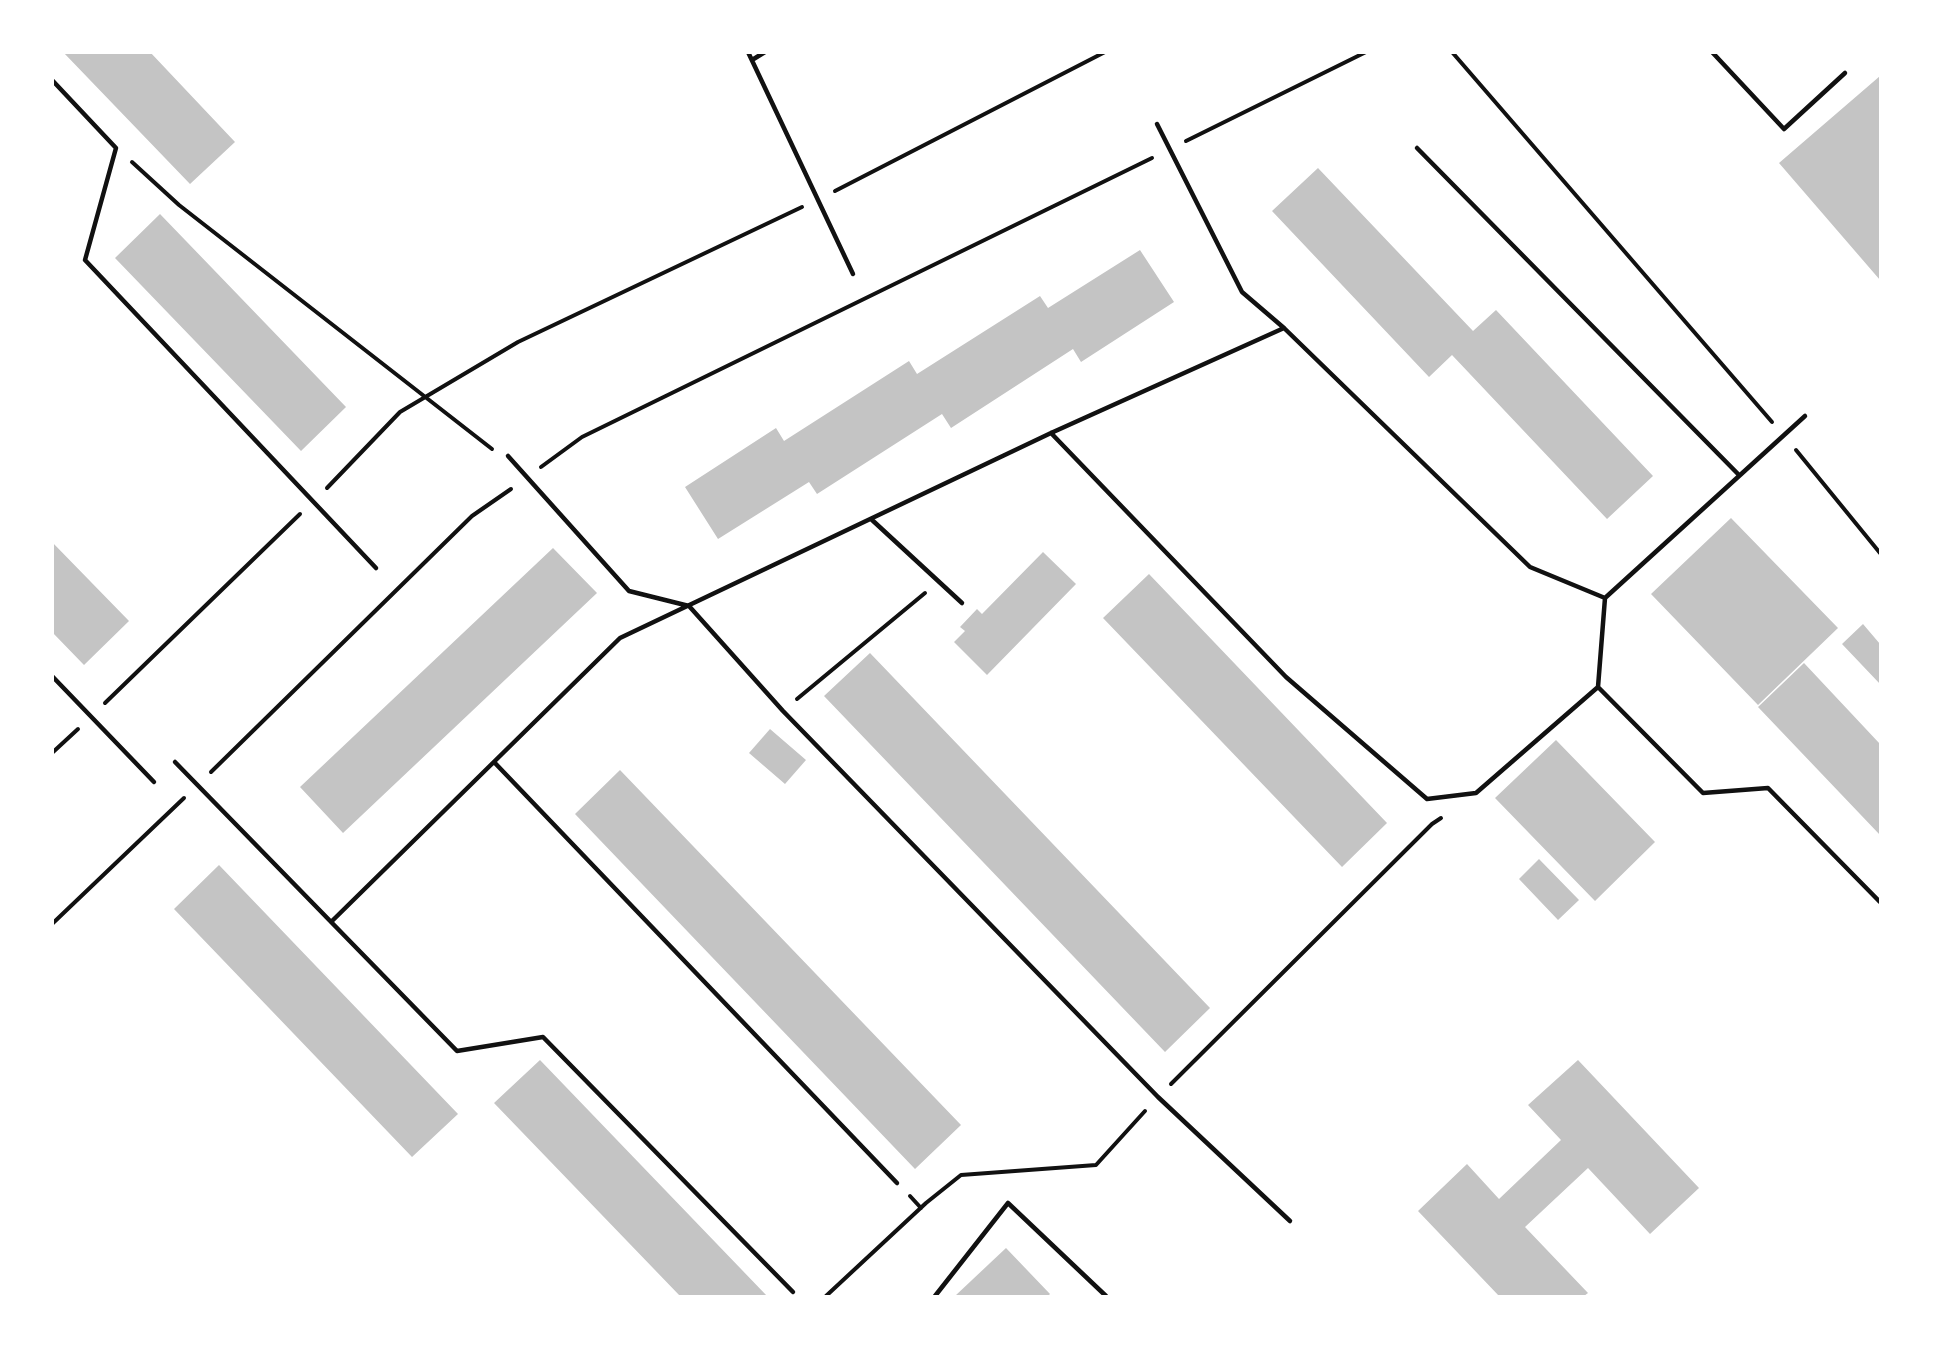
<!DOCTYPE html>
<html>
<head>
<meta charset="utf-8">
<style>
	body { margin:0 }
	#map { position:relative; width:1933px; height:1349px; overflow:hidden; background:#fff; font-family:"Work Sans",sans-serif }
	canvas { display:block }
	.frame { position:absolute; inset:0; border:54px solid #fff; pointer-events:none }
</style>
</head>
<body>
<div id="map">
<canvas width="1933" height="1349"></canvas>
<div class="frame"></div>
</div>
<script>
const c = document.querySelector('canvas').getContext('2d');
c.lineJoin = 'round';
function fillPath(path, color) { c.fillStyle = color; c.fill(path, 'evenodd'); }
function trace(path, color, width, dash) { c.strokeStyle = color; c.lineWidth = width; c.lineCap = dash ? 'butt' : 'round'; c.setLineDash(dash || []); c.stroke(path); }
fillPath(new Path2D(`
	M63,52H150L235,142L190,184Z
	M1880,76V280L1779,163Z
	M1318,168L1473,331L1496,310L1653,476L1607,519L1452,355L1429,377L1272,211Z
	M160,214L346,407L301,451L115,258Z
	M1140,250L1174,302L1081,362L1073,349L951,428L942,414L817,494L809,482L718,539L685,487L776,428L784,441L909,361L917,374L1040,296L1048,308Z
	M1731,518L1838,628L1758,705L1651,594Z
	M52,542L129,621L84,665L52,632Z
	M553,548L597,593L343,833L300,787Z
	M1043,552L1076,584L987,675L954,642L965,631L960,627L977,609L982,614Z
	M1149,574L1387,823L1342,867L1103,618Z
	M1863,624L1880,644V684L1842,644Z
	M870,653L1210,1008L1165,1052L824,696Z
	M1804,663L1880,744V835L1758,707Z
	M770,729L806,760L785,784L749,753Z
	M1556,740L1655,842L1595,901L1495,798Z
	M620,770L961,1125L915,1169L575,814Z
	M1539,859L1579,900L1558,920L1519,879Z
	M219,865L458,1114L412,1157L174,909Z
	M540,1060L767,1296H680L494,1103Z
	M1578,1060L1699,1188L1650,1234L1588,1168L1525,1227L1588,1293L1584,1296H1499L1418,1211L1467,1164L1499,1199L1561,1140L1528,1105Z
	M1006,1248L1050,1294L1048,1296H955Z`), '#c4c4c4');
trace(new Path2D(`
	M1452,52L1772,422
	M1186,141L1366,52
	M132,162L179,205L492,449
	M835,191L1105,52
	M1796,450L1880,553
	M541,467L582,437L1152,158
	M327,488L400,412L518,342L802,207
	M797,699L925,593
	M105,703L300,514
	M52,753L78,729
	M211,772L472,516L511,489
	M52,924L184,798
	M1171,1084L1432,824L1441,818
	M910,1196L921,1208
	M826,1296L926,1203L961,1175L1096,1165L1145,1111`), '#111', 4);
trace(new Path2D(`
	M748,52L853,274
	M1712,52L1784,129L1845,73
	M752,60L765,52
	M52,80L116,148L85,260L376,568
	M1417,148L1739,475
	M1284,328L1530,567L1605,598L1805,416
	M1051,433L1286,677L1427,799L1476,793L1598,687L1605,598
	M508,456L629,591L689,606L783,711L1158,1097L1290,1221
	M871,519L962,603
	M52,676L154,782
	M1598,687L1703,793L1768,788L1880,902
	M175,762L457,1051L543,1037L793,1292
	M494,762L897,1183
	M331,922L620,638L1051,433L1284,328L1242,292L1157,124
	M935,1296L1008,1203L1106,1296`), '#111', 4.5);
</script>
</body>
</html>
